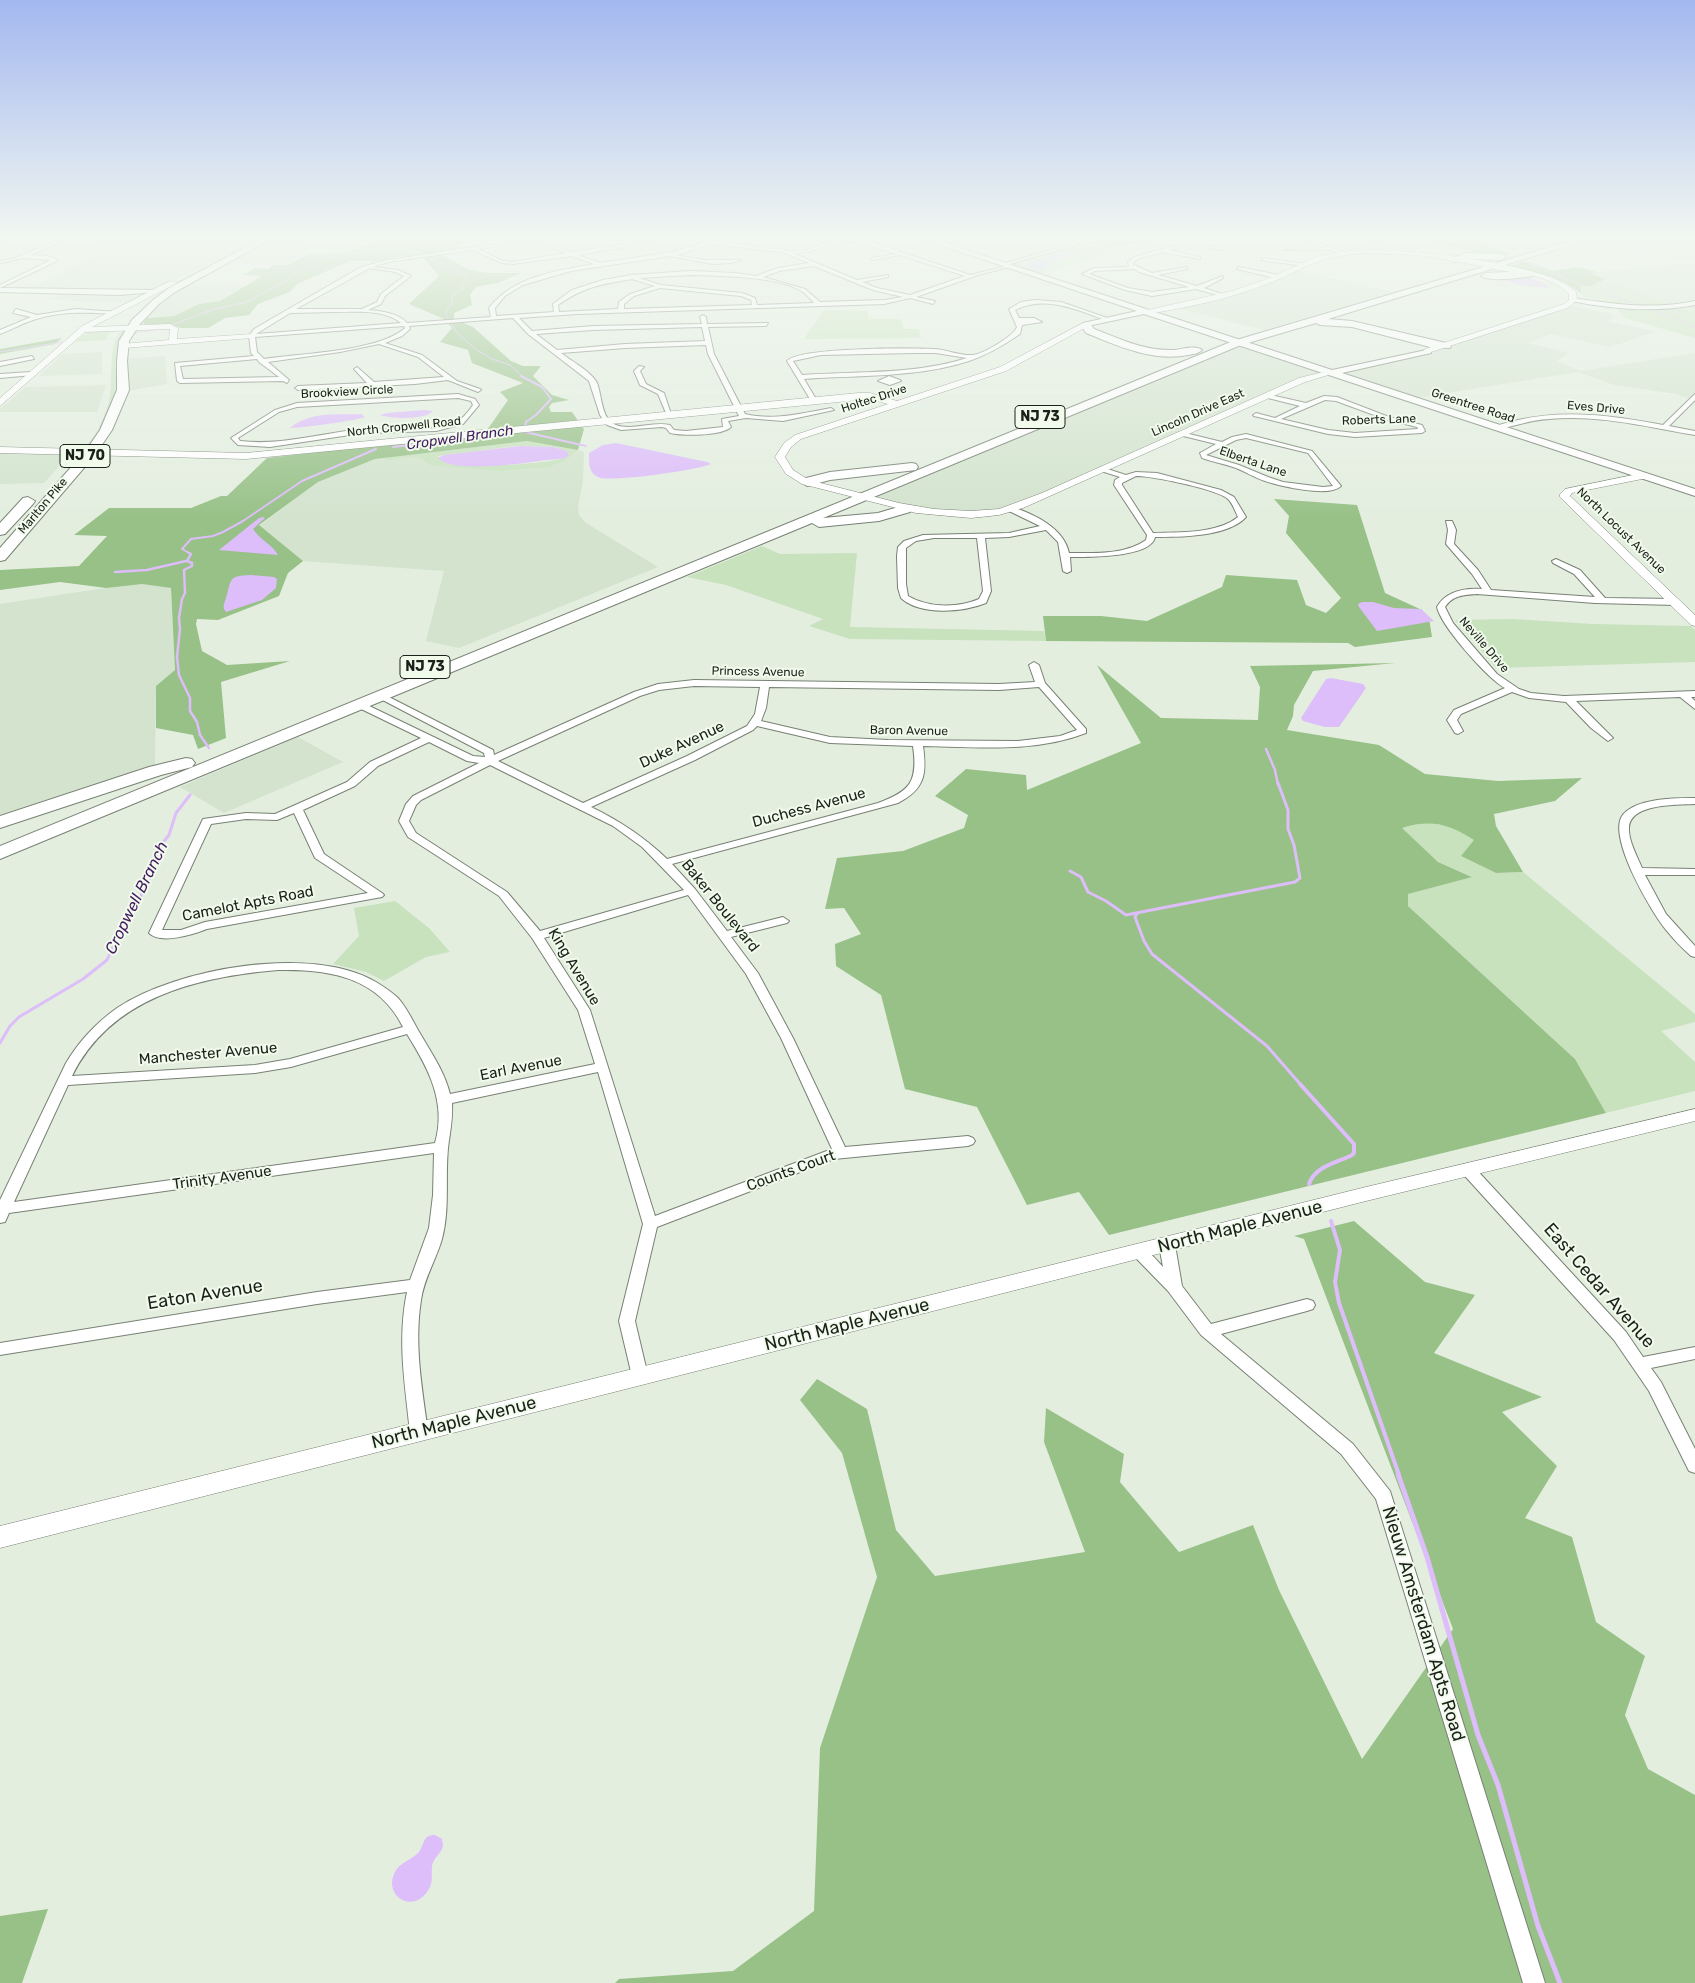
<!DOCTYPE html>
<html>
<head>
<meta charset="utf-8">
<style>
	body { margin:0 }
	canvas { display:block; background:#e3eedf }
</style>
</head>
<body>
<canvas width="1695" height="1983"></canvas>
<script>
const c = document.querySelector('canvas').getContext('2d');
c.lineJoin = 'round';
function fillPath(path, color) { c.fillStyle = color; c.fill(path, 'evenodd'); }
function trace(path, color, width, dash) { c.strokeStyle = color; c.lineWidth = width; c.lineCap = dash ? 'butt' : 'round'; c.setLineDash(dash || []); c.stroke(path); }
function drawText(font, color, halo, rows, align = 'center') {
  c.font = font + ' Rubik,sans-serif'; c.lineWidth = 4; c.setLineDash([]); c.textBaseline = 'middle'; c.strokeStyle = halo; c.fillStyle = color; for (const [text, x, y, turn = 0] of rows) {
    c.save(); c.translate(x, y); c.rotate((+turn || 0) * Math.PI / 180); c.textAlign = isNaN(turn) ? turn : align; if (halo) c.strokeText(text, 0, 0); c.fillText(text, 0, 0); c.restore();
  }
}
fillPath(new Path2D(`
	M102,240H255L153,292L122,295L143,297L132,303L48,300L65,292L25,290L90,258L79,251H66L79,244Z
	M265,240H306L283,253L302,254L286,264L224,262Z
	M1593,240H1695V259L1677,260L1583,243Z
	M1687,263L1695,265V313L1620,285L1601,282L1606,279L1589,273Z
	M1294,270L1393,292L1264,330L1172,307L1221,297Z
	M181,285L244,287L220,301L199,304L174,316L140,317Z
	M1566,304L1612,314L1616,317L1606,321L1655,332L1610,347L1551,334L1527,343L1569,353L1557,361L1580,371L1695,353V401L1676,394L1614,385L1578,372L1410,399L1331,373L1302,380L1012,509L955,515L862,497L1237,343L1331,373L1439,347Z
	M102,352V374L39,376L63,354Z
	M165,356L167,384L122,392V359Z
	M106,385L97,412H0V409L25,387Z
	M0,450L73,451L44,483L0,484Z
	M578,450L584,452L583,481L578,506L579,515L586,523L658,567L459,648L426,641L444,571L303,561L259,526L318,482L375,459L388,457L386,461L418,455L423,460L501,471L549,467L565,461Z
	M142,584L171,588L175,670L156,686L155,771L0,822V604L124,585Z
	M298,737L343,762L224,813L180,787Z`), '#d3e3ce');
fillPath(new Path2D(`
	M1084,244C1093,244 1101,248 1110,248C1118,248 1123,245 1131,248L1038,274L1006,264Z
	M1601,282L1620,285L1695,313V338L1625,318L1614,306L1615,303L1584,297L1580,293V286H1591Z
	M824,310L867,311L869,319H901L903,329H919L921,338L804,339Z
	M110,330L106,340L74,342L89,331Z
	M124,330L120,340L115,395L108,415L87,449H84C88,443 94,437 98,430C102,422 107,410 109,401C114,382 106,340 124,330Z
	M527,441L578,450L565,461L549,467L501,471L430,465L417,456L386,461L388,457ZM516,446L553,447L567,451L569,456C558,464 466,468 450,465C445,463 441,460 438,456Z
	M762,546L780,554L857,553L850,627L1044,631L1046,641L850,639L809,626L823,619L726,585L687,577Z
	M1513,619L1593,624L1691,626L1695,630V662L1496,668L1455,620Z
	M1427,822L1454,828L1475,840L1461,856L1496,873L1523,872L1695,1014V1022L1661,1031L1695,1062V1091L1606,1113L1575,1059L1408,906V894L1471,876L1438,862L1401,828Z
	M395,901L429,928L450,952L426,957L384,981L366,972L333,964L359,936L354,908Z`), '#c8e2be');
fillPath(new Path2D(`
	M382,240H481L458,245L460,249L442,255L469,270L488,273H521L498,283L476,287L470,295L472,305L454,313V319L473,327L511,361L523,366H541L533,376L552,395L569,400L552,403L549,407L551,412H572L584,429L578,450L527,441L375,459L318,482L259,525L303,561L288,573L279,596L218,620L197,619L196,624L202,651L227,665L290,661L221,682L226,738L198,749L193,735L156,728V686L175,670L171,588L142,584L106,588L60,582L0,590V570L79,566L107,536L74,535L109,508H191L221,496H227L267,458L485,433L508,400L500,392L523,383L472,363L468,350L440,342L452,328L444,319L409,304L439,276L423,257L407,255L379,261H350L297,284L290,292L258,304L249,315L225,318L208,328H181L170,324H143L147,318L174,316L199,304L220,301L262,276L243,275L255,268L268,269L273,265H287L309,254L346,253Z
	M1099,240H1156L1108,248L1096,244H1084Z
	M1428,240H1479L1482,241L1481,244L1511,253L1496,257L1471,255L1473,252C1458,247 1443,246 1428,240Z
	M1526,261L1553,271L1579,267L1597,272L1590,273L1606,279L1591,286H1581L1580,293C1562,276 1530,272 1507,267Z
	M62,338L55,344L0,354V349Z
	M1274,499L1357,505L1385,593L1422,610L1429,618L1432,637L1355,647L1348,643L1046,641L1043,616H1101L1147,621L1222,587L1226,575L1297,580L1306,605L1326,613L1341,598L1286,533L1289,516Z
	M1395,663L1313,671L1294,705L1293,716L1287,730L1379,745L1425,774L1498,781L1582,778L1555,801L1494,814L1496,826L1523,872L1496,873L1461,856L1474,840C1449,824 1431,819 1402,828L1438,862L1472,877L1408,894V906L1575,1059L1606,1113L1109,1235L1079,1192L1027,1205L977,1107L905,1089L881,995L836,966L835,944L861,934L844,908L825,909L837,858L903,851L964,828L968,815L935,796L966,769L1026,775L1027,790L1141,743L1097,665L1161,718L1258,720L1260,687L1250,666Z
	M1354,1221L1425,1282L1475,1295L1434,1353L1542,1397L1502,1412L1557,1466L1525,1518L1572,1537L1596,1622L1645,1656L1625,1715L1648,1769L1695,1795V1983H615L619,1979L733,1971L814,1911L820,1748L877,1577L842,1453L800,1400L817,1379L867,1409L896,1530L935,1576L1085,1552L1044,1442L1046,1408L1124,1454L1120,1482L1179,1552L1253,1525L1279,1590L1362,1759L1453,1629L1304,1239L1294,1236Z
	M48,1909L22,1983H0V1916Z`), '#98c188');
fillPath(new Path2D(`
	M1064,252L1076,253L1051,262L1040,271H1034L1025,264Z
	M1529,277L1544,283L1549,288L1518,285L1504,280Z
	M424,410L433,411C425,420 392,419 380,415L387,413Z
	M361,414L365,417C361,420 294,429 290,428C311,411 336,415 361,414Z
	M616,443L707,462L711,464C698,470 609,483 598,477C588,472 589,462 589,453L603,445Z
	M520,446L553,447L567,451L569,456C563,460 554,459 547,460C525,463 452,474 438,458L444,455Z
	M263,517L265,518L253,529C260,540 273,545 278,555L219,550L259,518Z
	M251,575L274,577L277,579L276,588L262,600L226,612L224,609C223,604 225,602 226,598C232,578 228,576 251,575Z
	M1362,602H1373L1394,608L1421,609L1434,621L1377,631L1359,607L1358,604Z
	M1331,678L1363,684L1366,688L1339,727H1325L1303,721L1301,718L1326,679Z
	M435,1835L442,1839L443,1846C441,1854 433,1858 432,1866C431,1876 434,1883 427,1892C411,1914 383,1895 395,1872C400,1862 412,1860 419,1852C425,1844 422,1835 435,1835Z`), '#ddbdfa');
trace(new Path2D(`
	M1468,240L1477,244L1479,250
	M390,246L411,251L451,267L455,272L466,276L465,282L461,285L464,288L452,296V303L445,313L457,333L477,350L492,359L510,365L523,377
	M1523,261L1584,286
	M1607,293L1610,290L1609,285L1614,284
	M1611,296L1637,304
	M1647,308L1695,327
	M172,325L211,310L247,302L277,286L316,261L421,240
	M133,333L162,329
	M0,352L62,342`), '#ddbdfa', 1);
trace(new Path2D(`
	M521,376L542,387L551,399L536,415L526,422L525,426
	M525,432L586,446
	M393,447L491,435
	M191,554L182,549L191,539L213,536L223,532L243,521L302,481L376,449`), '#ddbdfa', 2);
trace(new Path2D(`
	M187,561L191,554L189,553
	M187,561L192,563V566L184,570L185,593L182,599L179,618L180,629L177,657L179,675L190,698V711L197,722L200,735L209,748
	M115,572L147,570L186,561
	M1266,749L1275,770L1278,785`), '#ddbdfa', 2.5);
trace(new Path2D(`
	M1070,871L1081,877L1088,892L1106,901L1126,915L1295,882L1300,878L1294,845L1288,829V810L1278,783
	M1137,914L1135,917L1144,941L1152,954L1267,1046L1301,1085
	M0,1043L10,1026L19,1017L83,979L107,960L122,927L139,901L145,884L150,878L151,866L157,858L161,845L169,835L176,813L190,795`), '#ddbdfa', 3);
trace(new Path2D(`
	M1300,1084L1354,1144V1153L1352,1155C1337,1163 1315,1166 1309,1184
	M1331,1221L1340,1250L1335,1282L1339,1303L1399,1475`), '#ddbdfa', 4);
trace(new Path2D(`
	M1398,1474L1427,1557L1478,1735L1498,1785L1538,1926L1560,1983`), '#ddbdfa', 5);
const street = new Path2D(`
	M0,240H5L0,242Z
	M59,240H65L30,255L47,256L57,259V261L0,288L153,290L156,292L120,295L0,292V285L51,260L24,258L0,263V261L12,259Z
	M521,240H532L478,249L503,261L513,262L566,253L533,240H539L572,252L653,240L624,247L578,255L600,263L673,252L710,240L783,250C793,253 806,251 816,247C822,244 823,240 830,240L820,249L795,254L857,280L888,275V277L862,282L877,288L910,295L965,276L900,255L872,260V258L896,254L874,247L841,240H859L877,244L970,275L1007,266L1009,267L978,275L916,297L935,301L933,304L910,298L884,304L577,314L519,318L532,331L593,326L702,324L700,317L703,315L706,317L707,324L768,323L766,326L708,327L714,354L745,414C773,421 803,413 831,408L834,410L783,421L746,418L728,421L731,427C722,436 683,436 670,433L666,428L662,427L621,430L607,425L600,415L589,381L528,334L513,318L409,326L410,329L402,336L385,343L422,355L457,381L480,389L481,390L478,392L448,380L415,384L298,390L295,388L298,386L367,383L354,369L357,367L374,382L444,377L418,357L379,344L340,352L268,362L289,380L287,383L283,381L180,383L177,381L175,363L254,356L251,353L249,336L254,329L361,267L388,260ZM710,244L782,252L809,263L778,268L756,276L735,273L690,271L631,275L603,280L572,290L553,304L554,312L496,316L495,308L505,296L523,285L571,271L670,256L713,264L731,263L741,260H704L676,255ZM472,250L502,263L513,264L571,256L594,264C556,271 514,276 489,308L491,317L407,323C399,313 381,311 368,310L381,304L385,296L411,276L398,270L373,267L388,262ZM814,266L873,290L903,297L884,300L820,302L805,289L763,277L779,271ZM370,268L395,272L404,276L381,294L377,302L362,309H296ZM690,275C719,276 780,276 803,292C807,295 811,299 814,303L757,305L755,298L742,293L661,285L639,278ZM632,279L655,286L630,294L619,302L618,309L559,312L558,305C583,287 602,284 632,279ZM660,288L741,296L751,300L752,305L624,309V304L634,296ZM334,312C355,312 385,309 401,323L256,334L290,313ZM404,326L405,328C378,352 301,353 264,359L257,352L255,337ZM702,327L705,341L625,344L557,350L536,334L593,330ZM706,345L708,354L739,416L722,419L723,427L686,431L674,430L670,425C653,421 632,431 616,425C601,420 602,395 597,383C591,371 571,361 561,353L625,348ZM257,359L259,362L279,377L183,379L180,366Z
	M949,240H960L938,244L936,243Z
	M1060,240H1067L1079,244L1003,266L999,265L1072,244Z
	M1195,240H1202L1196,243L1224,249L1222,250L1190,244L1168,250L1200,257V259L1162,252L1138,259L1132,264L1152,273L1187,267V269L1158,275L1197,286L1223,276V278L1204,288L1225,295V297L1196,289L1152,296L1125,290L1082,274L1094,268L1129,267L1128,262L1134,257ZM1134,269L1139,272L1189,287L1152,292L1128,288L1089,274L1095,271Z
	M1305,240H1311L1347,254L1345,255L1331,250H1284L1324,248Z
	M1373,240C1381,240 1389,246 1390,254H1386L1384,249Z
	M1263,258L1304,264L1306,265L1304,266L1261,260Z
	M1239,267L1279,275L1282,277L1279,279L1237,269Z
	M1573,298C1614,304 1654,310 1695,301V305C1654,313 1612,309 1571,301Z
	M1035,300L1061,302L1110,319L1105,320C1076,309 1045,295 1015,310L1019,318H1034L1042,322L1022,325L1020,334C1004,345 987,355 969,361C916,378 859,375 804,379L816,399L813,401L810,399L787,361C799,347 912,348 935,349C947,350 961,356 973,355C983,354 1014,336 1017,327L1009,309L1021,302ZM914,353H936L967,358C914,375 856,371 802,375L793,361L821,355Z
	M16,309L37,315L76,309L118,312L115,314C87,312 60,311 33,320C21,324 11,330 0,334V330L31,317L13,313Z
	M32,356L34,359L0,366V362Z
	M639,366L644,367L640,371L646,384L664,393L671,414L666,413L658,394L640,385L634,371Z
	M31,372L33,375L0,378V374Z
	M889,376L900,380L901,381L890,385L878,381Z
	M458,394L475,399L479,405L463,424L436,431L363,433L270,447L238,445L231,438L275,410L297,403ZM458,398L471,401L473,405C465,416 460,422 447,426C419,433 390,427 362,429C321,433 282,446 240,441L238,438L279,412L297,407Z
	M1266,394L1306,403L1324,396L1337,397L1389,417L1422,425L1425,431L1422,433L1355,437L1328,434L1254,416L1253,415L1256,413L1275,418L1300,406L1264,397V395ZM1325,400L1336,401L1385,419L1417,427L1418,429L1355,433L1328,430L1281,419Z
	M1695,394V400L1669,426L1695,431V435C1647,427 1598,414 1549,419C1531,420 1514,426 1496,430L1493,428C1499,424 1510,422 1518,420C1567,409 1614,416 1663,425Z
	M1181,432L1222,442L1232,437L1246,434L1312,451L1341,486C1329,498 1280,486 1265,481C1255,478 1246,472 1236,468C1225,464 1213,462 1202,458L1200,453L1216,444L1179,435V433ZM1246,438L1308,453L1333,486L1323,487L1283,482L1268,477L1239,465L1206,455L1236,440Z
	M1101,467L1126,475L1136,472L1157,473L1221,490L1234,497L1246,517C1228,537 1180,537 1155,537C1151,558 1087,557 1070,557L1071,571L1067,573L1063,571L1058,542L1046,530L1009,537L985,538L991,591L986,603C964,612 920,616 901,598L898,588L897,556L898,547L904,541L923,535L1009,533L1040,526L1009,511V507H1012C1034,514 1064,528 1069,553C1094,553 1125,555 1146,540L1147,535L1114,485L1115,480L1120,477L1101,471ZM1136,476C1152,476 1217,489 1228,499C1233,504 1235,511 1238,517C1217,534 1179,532 1153,533L1122,485V483ZM934,538H977L983,591L979,599C958,608 929,608 908,596L906,584V548L916,541Z
	M1446,521H1452L1456,530L1454,544L1478,570L1491,590L1595,597L1574,574L1553,563L1552,561L1556,559L1580,570L1605,598L1675,599L1679,602L1675,605L1595,603L1477,594C1464,595 1453,595 1445,607L1453,623L1497,674L1519,689L1531,693L1564,696L1695,691V697H1691L1695,701V709L1680,697L1576,701L1613,738L1608,741L1591,728L1566,702L1529,698L1512,692L1461,714L1457,720L1463,731L1458,734L1455,733L1447,720L1454,710L1505,688C1487,678 1441,626 1437,607C1446,591 1465,588 1482,589L1472,574L1446,544L1448,530Z
	M1034,662L1039,665L1045,683L1086,729V733C1035,753 978,747 923,746C927,774 925,789 898,803L672,864L695,889L727,931L783,917L789,921L787,923L731,937L758,973L793,1038L845,1147L968,1136L973,1138L975,1141L973,1144L968,1146L834,1159L657,1227L635,1321L648,1376L646,1381L640,1383L634,1381L632,1376L619,1321L643,1224L598,1072L452,1103C453,1119 450,1132 448,1148C445,1178 450,1209 442,1239C436,1260 424,1278 421,1300C414,1344 422,1388 428,1432L425,1437L419,1439L413,1437L410,1432C405,1385 397,1339 407,1292L317,1304L0,1355V1343L317,1292L410,1280L429,1228L433,1195L434,1153L9,1213L5,1222L0,1223V1200L66,1063C79,1041 96,1023 117,1008C177,968 312,944 376,982C384,987 392,992 398,998C406,1007 412,1019 418,1030C430,1051 444,1070 450,1094L595,1064L578,1010L532,938L499,896L408,837L399,821L406,804L413,796L479,763L467,761L429,742L378,766L355,786L303,810L324,854L382,893L384,895L382,897L207,929C194,934 161,945 149,933L203,819L246,813L275,814L347,782L370,762L421,738L357,707V703H363L473,756L485,757L484,753L375,696L380,693L383,694L493,750L494,755L634,692L658,684L694,680L999,684L1035,682L1029,665ZM694,686L760,687L755,714L747,726L687,756L583,803L498,761L640,696L659,690ZM769,687L999,690L1039,687L1077,730L1060,736L1018,741L888,740L830,737L761,721L766,708ZM757,726L830,743L913,746C918,781 911,791 878,803L667,859C644,837 620,821 591,807L695,760L753,730ZM490,765L613,826L642,847L684,890L540,931L507,892L416,833L409,821L416,805L421,800ZM294,813L315,858L368,893L205,922L181,930H162L211,824L246,819L277,820ZM688,895L746,974L781,1038L832,1149L655,1216L590,1010L544,938ZM278,970C330,969 378,977 403,1027L290,1059L255,1065L72,1076C111,997 197,977 278,970ZM407,1034C428,1068 447,1102 435,1143L14,1202L68,1085L255,1073L291,1067Z
	M1695,798V804C1678,805 1631,803 1629,827C1628,840 1637,856 1642,868L1695,869V875H1645L1666,914L1695,946V957L1691,956C1682,948 1674,940 1667,931C1651,912 1608,838 1622,816C1635,798 1675,798 1695,798Z
	M1469,1166L1474,1167L1626,1332L1643,1357L1695,1347V1359L1651,1368L1661,1382L1695,1449V1473L1689,1471L1649,1391L1614,1340L1464,1175L1462,1171L1464,1167Z
	M1167,1239L1172,1241L1175,1245L1182,1286L1211,1324L1307,1299L1313,1301L1315,1305L1313,1309L1307,1311L1221,1334L1353,1444L1390,1491L1545,1983H1523L1376,1499L1341,1454L1201,1335L1168,1291L1130,1252L1133,1248C1145,1244 1155,1259 1163,1267L1159,1245L1162,1241Z`);
const secondary = new Path2D(`
	M1372,250C1414,250 1548,263 1576,292L1577,299L1573,304L1567,308L1428,353L1424,351L1425,349L1564,304L1569,300V294C1552,276 1523,274 1499,270C1443,258 1367,242 1312,264C1297,270 1283,278 1267,284C1234,297 1199,305 1165,311C1157,312 1145,316 1139,312L1232,291L1270,278L1316,257L1349,251Z
	M170,281L177,283L92,327L170,324L178,328L177,339L252,334L256,336L252,338L124,348L120,346L121,344L169,340L170,329L85,332L0,406V398L82,326Z
	M1083,323L1090,325L1006,371L801,439L791,447L785,457L793,470L809,480L899,503L934,509L971,511L999,509L1042,493L1299,378L1331,370L1335,373L1305,382L1023,508L999,515L971,518L916,513L802,484L786,474L775,457L784,443L795,435L888,404L870,399L246,459L0,453V447L246,453L858,393H870L897,401L1000,367Z
	M1643,473L1648,476L1647,478L1572,493L1570,496L1695,615V626L1691,625L1560,497V494L1565,489Z
	M1695,1109V1121L1366,1201L0,1548V1526L1366,1187Z`);
const primary = new Path2D(`
	M925,240H936L1332,370L1431,349V353L1342,373L1695,489V496L1144,314L1083,327V323L1137,311Z`);
const highway = new Path2D(`
	M259,240H269L175,292L159,304L140,324L129,341L127,361L129,390L112,430L95,455L5,560L0,561V548L87,449L100,430L117,390V361L119,341L132,320L153,300L169,288Z
	M1574,240H1587L1328,319L1352,321L1446,343L1451,346L1450,348L1430,347L1352,327L1320,325L1316,323L1241,345L823,518L878,513L905,505L910,506L912,509L910,512L879,521L819,527L812,523L0,859V846L1233,341Z
	M1466,253L1502,254L1506,257L1502,260L1466,259L1454,262L1450,259Z
	M1529,271L1534,274L1532,276C1521,278 1490,282 1481,276L1486,273Z
	M1086,322L1090,323L1094,329C1118,338 1142,350 1169,350C1178,351 1195,344 1202,350C1198,354 1193,354 1188,355C1153,362 1118,346 1086,333L1081,325Z
	M912,463L916,464L918,467L916,470L830,480L807,486L801,482L802,479L830,472Z
	M28,497L35,501L33,504L5,534L0,535V523L23,498Z
	M186,758L192,759L195,763L192,767L161,775L0,828V816L149,767Z`);
trace(street, '#788174', 2);
trace(secondary, '#788174', 1);
trace(primary, '#788174', 2);
trace(highway, '#788174', 2);
fillPath(street, '#fff');
fillPath(secondary, '#fff');
fillPath(primary, '#fff');
fillPath(highway, '#fff');
const sky = c.createLinearGradient(0, 0, 0, 518);
sky.addColorStop(0, '#a3b8ef');
sky.addColorStop(0.46, '#f2f7f1');
sky.addColorStop(1, '#f2f7f100');
c.fillStyle = sky;
c.fillRect(0, 0, 1695, 518);
drawText('12px', '#1c201a', '#f0fbec', [
	["Brookview Circle",347,392,-3],
	["Holtec Drive",874,399,-18],
	["Greentree Road",1473,406,18],
	["Eves Drive",1596,408,5],
	["Lincoln Drive East",1198,413,-24],
	["Roberts Lane",1379,420,-2],
	["North Cropwell Road",404,427,-6],
	["Elberta Lane",1253,462,19],
	["Marlton Pike",43,506,-50],
	["North Locust Avenue",1621,531,44],
	["Neville Drive",1484,645,49],
	["Princess Avenue",758,672,1],
	["Baron Avenue",909,731,1]
]);
for (const [x, y, w] of [
	[1040,417,50],
	[85,456,50],
	[425,667,50]
]) { const box = new Path2D(); box.roundRect(x - w / 2, y - 11.5, w, 23, 4); c.fillStyle = '#f0fbec'; c.fill(box); trace(box, '#1c201a', 1); }
drawText('bold 14px', '#1c201a', null, [
	["NJ 73",1040,417],
	["NJ 70",85,456],
	["NJ 73",425,667]
]);
drawText('italic 14px', '#441b60', '#f0fbec', [
	["Cropwell Branch",460,438,-8]
]);
drawText('15px', '#1c201a', '#f0fbec', [
	["Duke Avenue",682,745,-25],
	["Duchess Avenue",809,808,-15],
	["Camelot Apts Road",248,904,-11],
	["Baker Boulevard",720,906,51],
	["King Avenue",574,967,59],
	["Manchester Avenue",208,1054,-5],
	["Earl Avenue",521,1068,-11],
	["Counts Court",791,1171,-20],
	["Trinity Avenue",222,1178,-8]
]);
drawText('italic 16px', '#441b60', '#f0fbec', [
	["Cropwell Branch",137,898,-64]
]);
drawText('18px', '#1c201a', '#f0fbec', [
	["North Maple Avenue",1240,1227,-14],
	["East Cedar Avenue",1599,1286,49],
	["Eaton Avenue",205,1295,-9],
	["North Maple Avenue",847,1325,-14],
	["North Maple Avenue",454,1423,-14],
	["Nieuw Amsterdam Apts Road",1423,1624,73]
]);
</script>
</body>
</html>
